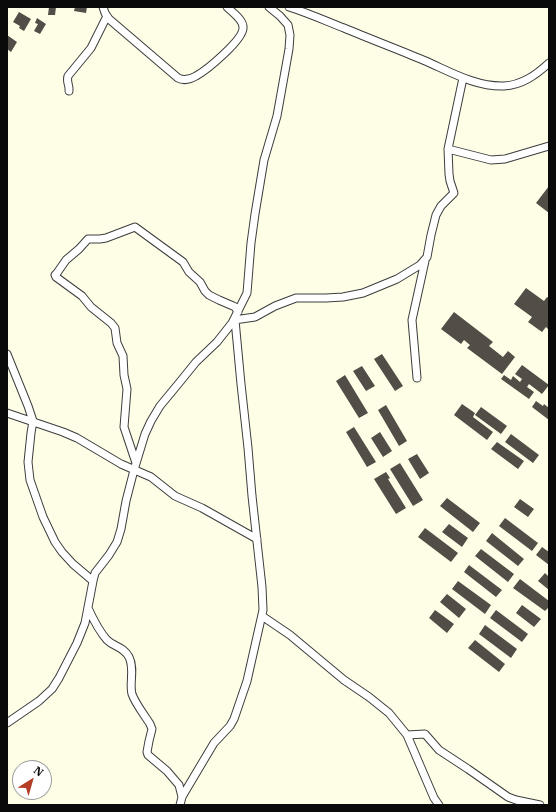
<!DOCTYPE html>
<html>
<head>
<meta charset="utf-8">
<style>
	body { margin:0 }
	#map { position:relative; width:556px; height:812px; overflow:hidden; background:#fefee7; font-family:"IBM Plex Serif",serif }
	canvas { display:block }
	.frame { position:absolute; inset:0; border:8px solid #0a0a0a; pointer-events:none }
	.north { position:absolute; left:12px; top:760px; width:40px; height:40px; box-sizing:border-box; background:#fff; border:1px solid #9d9d9d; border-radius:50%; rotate:37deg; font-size:11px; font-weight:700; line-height:16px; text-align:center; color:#0a0a0a }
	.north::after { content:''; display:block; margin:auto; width:14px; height:18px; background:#b43e27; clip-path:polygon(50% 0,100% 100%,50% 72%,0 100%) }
</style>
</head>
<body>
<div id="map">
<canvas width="556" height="812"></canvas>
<div class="frame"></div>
<div class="north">N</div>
</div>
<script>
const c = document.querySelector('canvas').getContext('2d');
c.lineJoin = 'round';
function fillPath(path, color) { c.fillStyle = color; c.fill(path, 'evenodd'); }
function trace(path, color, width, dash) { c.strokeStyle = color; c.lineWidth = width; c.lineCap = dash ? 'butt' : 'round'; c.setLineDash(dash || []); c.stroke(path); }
fillPath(new Path2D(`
	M49,7H56L55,15H48Z
	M75,7H87L86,13L74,11Z
	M19,12L31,19L24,31L19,28L20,26L13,22Z
	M37,18L46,24L40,34L34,31L38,24L35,23Z
	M7,35L17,42L11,52L7,49Z
	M549,186V213L536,203Z
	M526,288L544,301L547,297L549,298V330L546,327L542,332L528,322L532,317L514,304Z
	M454,312L493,342L489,346L503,357L508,351L515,357L502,374L467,348L470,345L464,340L461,344L441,329Z
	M382,354L403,386L395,391L374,359Z
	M522,365L549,385L542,394L529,384L527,387L534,392L529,399L501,379L504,375L511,380L513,376L520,382L522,379L515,374Z
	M362,366L375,386L366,391L353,371Z
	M345,375L368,413L359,418L336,381Z
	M536,401L543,406L544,404L549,408V420L532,407Z
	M462,404L475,413L473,417L493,432L487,440L454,415Z
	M386,405L407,441L399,446L378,410Z
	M481,407L507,426L501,434L475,415Z
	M354,427L376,462L367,467L346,432Z
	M380,432L392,451L383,457L371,438Z
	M511,434L539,455L533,463L505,442Z
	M497,442L524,461L518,469L491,449Z
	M417,454L429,473L420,479L408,459Z
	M400,463L423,500L413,506L390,469Z
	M386,472L390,478L388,479L406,508L396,514L374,479Z
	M447,498L480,523L473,532L440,506Z
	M520,499L534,509L528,517L514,507Z
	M505,518L538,543L532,551L499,526Z
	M449,524L468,538L462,547L442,532Z
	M425,528L458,553L451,562L418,537Z
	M492,533L524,559L518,566L486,541Z
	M542,547L549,552V565L536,555Z
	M481,549L514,574L508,582L475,556Z
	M469,565L502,590L496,597L464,572Z
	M545,573L549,577V590L538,581Z
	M520,579L549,601V607L545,611L513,588Z
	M458,581L491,605L485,614L452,589Z
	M447,594L466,609L459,618L440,602Z
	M522,605L541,619L534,627L516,613Z
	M435,610L454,624L447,633L429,618Z
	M496,610L528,634L522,642L490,618Z
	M485,625L517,649L511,658L479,634Z
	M475,640L505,664L499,672L468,648Z`), '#524d46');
const minor = new Path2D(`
	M103,7L105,13L109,19L178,78C184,81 191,79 196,76C207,70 243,40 243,28C244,20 232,12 227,7
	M289,7C308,13 326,21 344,28C370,39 397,49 423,60C449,71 475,87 504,86C522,85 536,75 549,63
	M69,91C70,86 66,82 68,76L91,48L107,16
	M448,149L491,160L505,159L549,146
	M234,320L255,317L275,306L296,298H326L343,297L363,293L397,279L420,265L427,257L431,235L436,215L441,206L454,193L450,181L449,174L448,149L463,78
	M7,354L28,406L33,421L31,433L28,462L30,480L43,517L55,542L62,552L73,564L93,581
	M417,378L412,320L425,261
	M7,413L63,432L77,438L121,464L151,477L175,496L202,508L257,539
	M136,463L124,427L127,389L124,375L123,356L117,343L115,328L111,323L91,307L82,296L56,277L55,275L57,273L66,260L79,249L88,239H100L106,238L135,227L183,262L189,272L200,282L205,291L209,295L219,300L233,306L235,307L238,312
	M88,608C93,619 99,631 107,640C114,647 123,646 129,657C135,669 129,683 132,694C135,703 145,716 150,724L152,729L149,741L147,752L148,755L167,771L179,785L182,797
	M262,616L290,635L344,680L369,697L389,713L407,735L434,798L439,805
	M7,723L39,701L52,689L59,678L77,643L85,623L93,581L95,573L109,555L117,542L121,529L126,501L134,470L145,434L151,421L160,406L179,383L196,362L217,342L232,323L247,293L251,243L255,214L264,160L277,116L289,49L290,35L288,25L280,16L269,7
	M407,735L425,734L439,750L468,769L508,797L516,800L540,805
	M180,805L182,797L186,790L214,743L230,726L234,719L247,681L263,610L262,587L252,496L248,448L241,384L235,320`);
trace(minor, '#3d3d3d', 9);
trace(minor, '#fff', 7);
</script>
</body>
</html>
